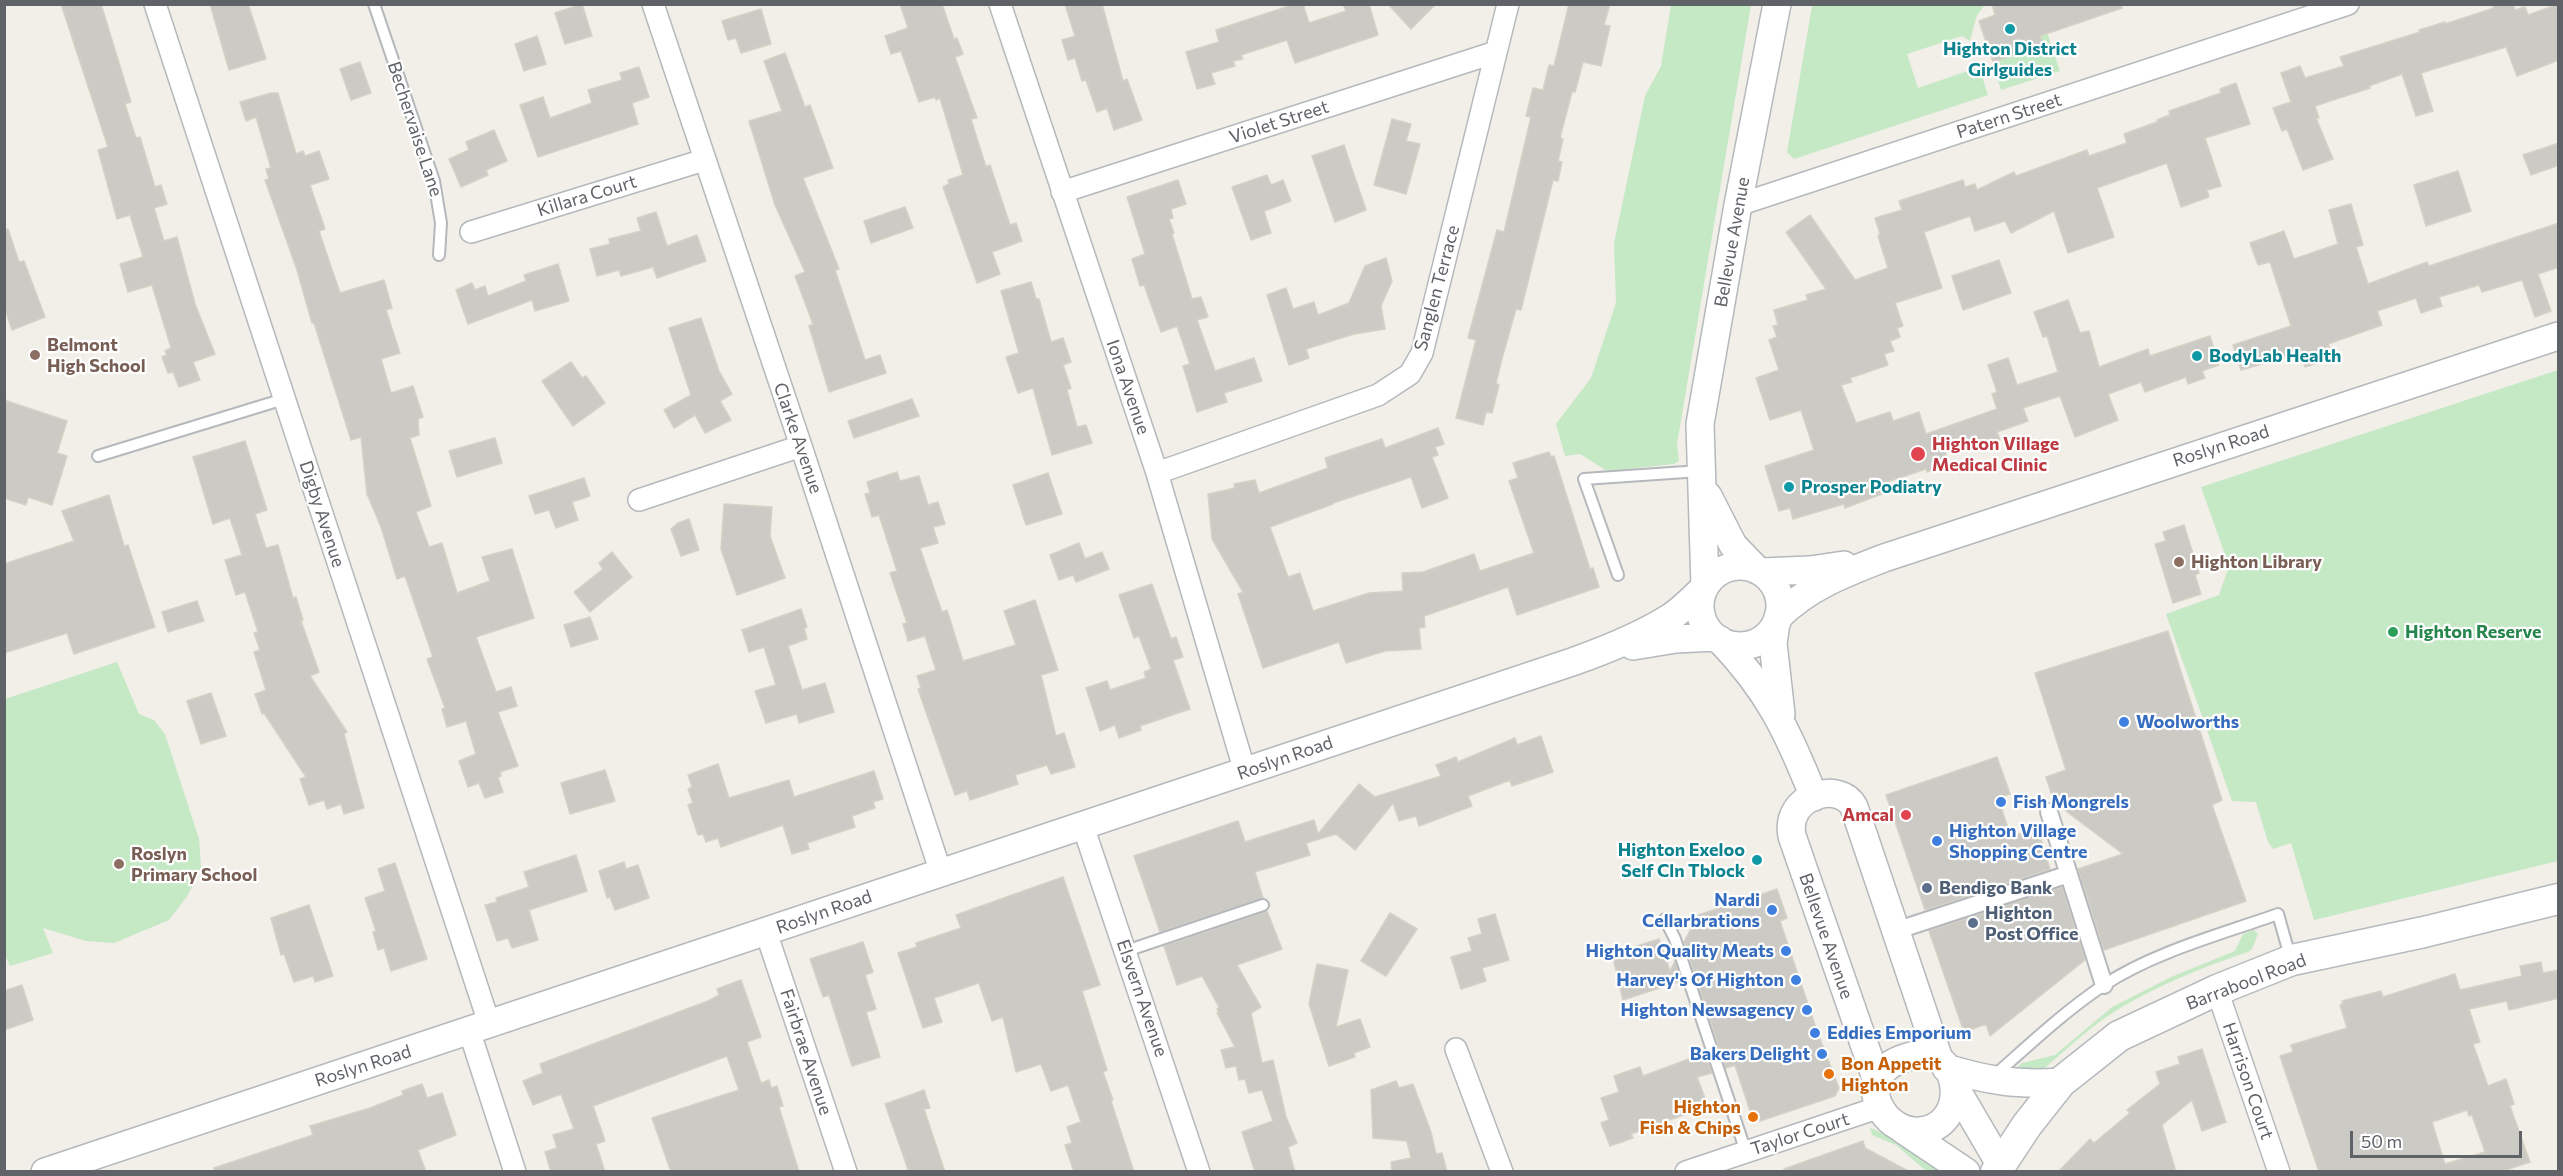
<!DOCTYPE html>
<html>
<head>
<meta charset="utf-8">
<style>
	body { margin:0 }
	#map { position:relative; width:2563px; height:1176px; overflow:hidden; background:#f1efe8; font-family:Commissioner,sans-serif }
	canvas { display:block }
	.frame { position:absolute; inset:0; border:6px solid #5f6368; pointer-events:none }
	.scale { position:absolute; left:2350px; top:1131px; width:172px; height:27px; box-sizing:border-box; border:3px solid #5f6368; border-top:0; padding-left:8px; font-size:18px; line-height:21px; white-space:nowrap; color:#5f6368; -webkit-text-stroke:4px #fff; paint-order:stroke }
</style>
</head>
<body>
<div id="map">
<canvas width="2563" height="1176"></canvas>
<div class="frame"></div>
<div class="scale">50 m</div>
</div>
<script>
const c = document.querySelector('canvas').getContext('2d');
c.lineJoin = 'round';
function fillPath(path, color) { c.fillStyle = color; c.fill(path, 'evenodd'); }
function trace(path, color, width, dash) { c.strokeStyle = color; c.lineWidth = width; c.lineCap = dash ? 'butt' : 'round'; c.setLineDash(dash || []); c.stroke(path); }
function drawText(font, color, halo, rows, align = 'center') {
  c.font = font + ' Commissioner,sans-serif'; c.lineWidth = 4.5; c.setLineDash([]); c.textBaseline = 'middle'; c.strokeStyle = halo; c.fillStyle = color; for (const [text, x, y, turn = 0] of rows) {
    c.save(); c.translate(x, y); c.rotate((+turn || 0) * Math.PI / 180); c.textAlign = isNaN(turn) ? turn : align; if (halo) c.strokeText(text, 0, 0); c.fillText(text, 0, 0); c.restore();
  }
}
fillPath(new Path2D(`
	M1818,4L1985,5L1977,15L1970,41L1962,36L1907,54L1918,88L1979,67L1988,95L1794,159L1787,152L1812,6Z
	M1671,5H1751L1677,444L1679,461L1674,464L1607,471L1580,454L1565,456L1556,424L1591,378L1616,303L1614,243L1645,96L1661,66Z
	M2030,5H2038L2060,71L2001,90L1993,62L2043,45Z
	M2558,370V861L2314,920L2291,843L2273,849L2268,842L2256,802L2232,801L2166,614L2219,595L2229,566L2201,487Z
	M117,662L139,714L154,720L165,734L199,839L201,867L188,895L169,920L114,943L86,941L43,928L53,953L10,966L4,953L5,699Z
	M2254,930L2258,934L2252,949L2248,952C2205,966 2161,984 2122,1007C2091,1025 2066,1050 2039,1073L2013,1071L2022,1063L2055,1055L2112,1007L2126,1000L2171,977L2235,951L2243,934Z
	M1870,1128L1893,1137L1940,1171H1926L1896,1145L1872,1135Z`), '#c5e8c5');
const building = new Path2D(`
	M61,4H101L131,102L125,104L136,138L140,137L155,187L161,185L167,204L154,208L164,241L177,237L195,304L215,354L193,362L200,380L179,387L173,372L168,373L162,357L167,355L165,351L171,348L152,285L128,292L120,264L143,257L130,215L117,219L98,150L108,147Z
	M210,4H248L266,59L229,70Z
	M582,4L592,36L565,44L555,13Z
	M900,4H942L954,39L957,38L963,54L955,57L977,118L971,119L986,167L990,165L1010,225L1016,223L1022,241L992,252L1000,274L977,283L943,187L949,184L948,180L963,175L940,98L936,100L935,97L919,102L901,51L891,54L885,36L908,28Z
	M1065,4H1102L1123,81L1127,79L1142,120L1114,130L1107,108L1097,112L1086,80L1082,81L1075,58L1068,60L1062,40L1075,36Z
	M1295,4H1303L1309,23L1346,11L1343,4H1369L1378,35L1295,63L1287,40L1241,55L1243,59L1233,61L1235,66L1211,73L1215,84L1197,89L1186,52L1219,42L1216,30Z
	M1388,4H1436L1411,29Z
	M1569,4H1610L1604,25L1610,26L1601,66L1583,62L1575,92H1572L1560,138L1563,139L1558,161L1562,162L1558,181L1553,180L1521,310L1516,309L1503,355L1496,383L1499,385L1492,413L1486,412L1483,425L1456,418L1476,340L1468,338L1497,230L1504,232L1531,117L1526,116L1533,88L1543,90L1549,65L1554,66Z
	M1992,4H2121L2122,8L2040,36L2043,45L1993,62L1979,21L1995,15Z
	M2492,4H2513L2515,10L2525,7L2528,15L2559,4V60L2517,76L2506,47L2421,73L2433,111L2416,116L2402,74L2369,86L2370,88L2315,106L2319,118H2316L2333,159L2303,170L2287,129L2282,131L2273,108L2291,102L2281,73L2300,66L2305,78L2344,66L2340,57L2420,32L2419,30L2445,22V24L2494,8Z
	M761,9L771,44L741,53L736,38L728,40L722,21Z
	M537,36L546,64L524,71L515,44Z
	M785,53L805,107L810,105L833,168L803,178L839,269L835,270L865,360L880,355L886,373L829,392L809,326L813,324L795,276L805,272L775,205L749,121L782,111L764,61Z
	M360,62L371,93L351,100L340,69Z
	M639,67L649,97L632,103L638,124L538,157L520,105L543,97L550,118L592,103L588,90L622,80L620,73Z
	M2236,83L2250,124L2205,138L2221,186L2207,190L2209,197L2181,207L2167,163L2097,188L2114,237L2068,253L2054,211L2011,233L2005,221L1975,231L1970,216L1924,232L1942,288L1895,303L1903,326L1897,328L1900,337L1890,341L1894,351L1884,354L1888,365L1850,378L1852,382L1841,385L1856,423L1890,412L1893,421L1919,412L1926,434L1997,409L1992,394L1997,392L1988,365L2008,358L2017,385L2058,372L2047,336L2043,337L2034,312L2068,300L2080,333L2089,331L2099,367L2148,349L2150,356L2210,336L2219,365L2202,371L2205,378L2188,384L2186,377L2145,392L2141,382L2108,394L2118,420L2075,437L2060,396L2023,408L2028,421L1997,432L2000,440L1981,447L1979,441L1945,452L1949,464L1927,472L1926,469L1884,483L1887,492L1845,508L1844,504L1793,519L1790,508L1779,511L1765,466L1814,450L1801,410L1770,420L1756,378L1779,370L1769,340L1777,337L1773,326L1778,325L1774,310L1808,300L1806,295L1826,289L1786,232L1810,215L1855,280L1888,268L1878,236L1880,234L1875,218L1902,210L1899,201L1963,180L1965,187L1975,184L1977,190L2014,172L2016,176L2087,150L2089,156L2127,143L2124,134L2157,122V120L2170,115L2169,111L2221,93L2220,89Z
	M271,93H278L296,154L303,151L305,156L319,151L329,179L310,185L325,229L319,231L340,293L384,280L392,308L386,310L400,353L381,359L391,393L413,386L423,417L418,419L419,435L410,438L431,506L416,512L429,547L442,543L457,593L490,581L482,557L512,549L534,618L476,637L496,692L511,687L517,706L498,712L518,766L500,772L501,776L498,778L503,792L485,798L479,783L468,787L459,761L476,754L466,721L447,727L442,709L445,708L427,659L433,657L405,576L397,579L381,527L367,494L361,437L351,440L314,323H312L297,270L265,180L269,179L266,169L271,168L256,117L246,121L240,102Z
	M1392,119L1411,124L1406,141L1420,144L1406,194L1374,185Z
	M494,130L507,161L486,170L488,175L461,187L449,159L469,150L466,142Z
	M2559,143V165L2531,175L2523,155Z
	M1344,145L1366,210L1335,222L1312,156Z
	M2458,171L2471,211L2426,226L2414,185Z
	M1267,175L1271,185L1283,180L1291,201L1264,211L1271,233L1251,240L1232,187Z
	M1178,180L1186,204L1171,209L1173,218L1169,219L1174,233L1172,234L1192,299L1201,297L1208,317L1197,320L1215,371L1254,358L1262,381L1224,393L1227,402L1197,412L1183,366L1190,364L1177,326L1161,332L1144,285L1140,286L1132,259L1145,254L1127,197Z
	M2351,204L2363,245L2356,247L2368,284L2427,262L2429,266L2559,223V267L2538,274L2551,311L2535,317L2522,280L2482,292L2479,285L2439,297L2442,306L2421,313L2416,298L2377,311L2382,325L2328,344L2334,358L2305,367L2300,353L2241,370L2233,345L2291,326L2270,262L2258,265L2250,243L2284,231L2294,259L2338,244L2329,210Z
	M905,207L913,228L871,243L864,221Z
	M656,212L667,246L697,235L706,261L657,278L653,267L621,276L619,270L597,276L590,249L610,244L609,239L641,231L637,218Z
	M8,229L19,262L24,261L45,317L12,330L4,306V230Z
	M1386,258L1392,281L1381,306L1385,329L1354,334L1306,349L1309,358L1289,365L1267,295L1286,288L1293,309L1314,302L1318,315L1349,303L1365,266Z
	M1999,260L2011,293L1963,310L1952,276Z
	M558,264L569,301L535,311L532,300L468,324L456,290L472,283L475,290L485,286L488,296L526,281L524,275Z
	M1031,282L1036,299H1039L1051,342L1063,338L1071,362L1063,365L1071,388L1067,390L1077,427L1086,425L1092,443L1052,455L1033,388L1018,393L1006,357L1019,353L1001,291Z
	M701,318L719,371L732,394L720,401L731,420L705,433L695,415L674,428L664,410L691,395L669,328Z
	M571,362L582,378L586,376L605,403L573,426L542,381Z
	M912,399L919,416L854,438L848,421Z
	M4,400L67,421L57,453L67,456L52,505L28,497L26,505L4,498Z
	M1438,428L1444,444L1435,447L1438,455L1432,457L1448,498L1422,508L1411,477L1333,503V504L1270,527L1288,577L1300,573L1313,611L1369,593L1403,591L1402,573L1423,572L1474,554L1480,571L1534,553L1509,481L1518,478L1513,463L1549,452L1551,457L1554,456L1590,569L1593,568L1599,587L1517,615L1508,587L1424,616L1425,627L1419,628L1421,649L1385,651L1346,663L1339,642L1263,668L1238,594L1243,592L1212,539L1208,494L1235,488L1234,484L1255,480L1259,493L1328,468L1325,458L1382,439L1385,448Z
	M495,438L502,463L457,477L449,451Z
	M245,441L267,510L255,514L266,548L278,545L293,598L296,597L303,620L301,621L319,672L310,676L347,732L344,734L364,808L344,814L341,804L327,809L324,800L309,805L300,779L306,777L264,713L262,714L255,694L266,690L254,652L260,650L254,633L258,632L245,592L236,595L225,560L242,555L230,518L213,524L193,457Z
	M897,472L900,481L919,476L928,505L938,502L945,524L933,527L938,543L920,548L942,612L947,610L963,661L1016,645L1004,611L1035,600L1058,670L1041,675L1056,736L1064,733L1075,767L1051,774L1047,765L1015,775L1018,784L970,800L967,791L955,795L918,689L921,688L917,676L936,670L925,636L908,641L903,624L907,623L890,573L897,571L879,515L872,517L865,494L870,493L867,482Z
	M1048,473L1062,514L1026,525L1013,485Z
	M584,478L590,496L572,502L578,520L556,528L549,510L535,514L529,496Z
	M109,495L124,546L128,545L155,627L74,654L67,633L4,653V564L74,541L62,511Z
	M724,504L772,507L770,536L785,578L737,595L721,549Z
	M689,519L699,550L681,556L671,529L678,523Z
	M2184,525L2199,573L2195,575L2201,594L2173,603L2155,544L2166,541L2163,532Z
	M1079,543L1085,559L1102,552L1109,569L1076,582L1073,575L1059,580L1050,555Z
	M612,552L632,577L590,612L574,592L603,569L599,563Z
	M1152,584L1171,639L1176,637L1183,657L1173,660L1190,709L1140,726L1141,730L1119,738L1115,725L1100,731L1086,688L1107,681L1110,690L1146,678L1144,672L1151,669L1139,636L1134,638L1119,595Z
	M197,601L204,621L168,632L162,612Z
	M801,609L807,627L804,628L807,639L788,646L802,690L825,683L834,712L799,723L797,714L766,723L755,691L776,685L764,647L749,652L742,630Z
	M590,617L598,639L571,647L564,625Z
	M2168,631L2222,800L2212,805L2246,901L2104,950L2078,869L2123,854L2054,802L2046,777L2066,770L2035,673Z
	M211,693L226,736L201,744L187,701Z
	M1541,736L1553,772L1512,786L1510,780L1468,796L1472,806L1419,826L1416,816L1399,821L1393,803L1355,850L1336,834L1306,843L1310,855L1255,872L1263,898L1160,932L1134,856L1238,821L1245,842L1314,820L1318,834L1359,784L1375,797L1441,776L1436,765L1456,757L1458,762L1515,738L1517,745Z
	M1997,757L2010,794L1998,798L2011,837L2037,827L2050,869L1925,910L1886,795Z
	M718,764L729,798L789,780L794,797L874,771L883,799L873,802L875,808L852,816L855,827L807,843L809,849L792,854L783,825L721,847L718,838L706,842L703,834L698,835L688,805L693,803L688,789L692,787L688,775Z
	M605,770L615,801L570,814L561,783Z
	M576,855L587,891L529,910L538,940L512,948L508,938L497,941L485,905L497,902L496,898L529,887L524,872Z
	M624,862L626,869L638,865L649,898L615,910L610,897L607,898L599,871Z
	M395,863L427,959L391,971L384,948L378,950L373,932L376,931L365,898L385,891L378,869Z
	M1063,877L1100,985L1082,991L1107,1070L1103,1072L1113,1100L1111,1101L1134,1172H1074L1065,1145L1072,1143L1067,1127L1081,1122L1068,1085L1051,1091L1041,1064L1016,1072L1003,1017L992,1021L979,983L934,998L942,1022L923,1028L898,953L917,947L916,943L961,928L956,915Z
	M2062,887L2085,960L1990,1036L1986,1024L1964,1032L1929,931Z
	M1777,889L1787,918L1780,921L1817,1031L1839,1088L1835,1096L1760,1121L1752,1117L1735,1065L1726,1068L1684,942L1698,915Z
	M309,905L333,976L315,982L313,976L294,982L284,954L281,955L271,918Z
	M1267,911L1282,949L1237,965L1261,1007L1251,1013L1262,1063L1273,1060L1286,1117L1297,1143L1288,1147L1295,1172H1255L1242,1132L1273,1121L1262,1090L1249,1093L1245,1079L1239,1080L1236,1066L1226,1068L1221,1050L1235,1047L1217,1013L1219,1012L1217,1009L1219,1007L1202,976L1177,985L1164,946Z
	M1390,913L1417,929L1386,976L1361,961Z
	M1495,914L1509,960L1482,968L1486,981L1461,989L1451,957L1472,951L1468,938L1482,934L1478,919Z
	M1659,939L1670,971L1675,961L1681,981L1623,1000L1612,954Z
	M863,942L873,972L865,975L876,1009L866,1012L880,1057L852,1066L829,995L823,997L810,959Z
	M2541,962L2543,973L2559,970V998L2509,1010L2507,1001L2469,1009L2480,1042L2473,1044L2488,1086L2506,1079L2514,1104L2510,1106L2530,1162L2500,1172H2319L2280,1056L2293,1052L2291,1045L2347,1028L2340,1005L2343,1004L2342,1001L2381,991L2383,997L2455,974L2460,990L2522,976L2520,966ZM2467,1110L2469,1116L2472,1115L2485,1152L2445,1164L2432,1122Z
	M1317,964L1348,970L1336,1027L1360,1019L1370,1047L1354,1053L1355,1057L1329,1066L1309,1004Z
	M741,980L761,1037L747,1042L761,1083L769,1080L771,1088L777,1086L783,1106L779,1107L799,1172H671L652,1118L739,1090L727,1056L593,1106L605,1141L596,1144L605,1172H551L545,1152L557,1148L553,1135L574,1129L561,1094L533,1105L523,1081L543,1073L540,1064L708,1001L719,995L717,989Z
	M22,985L33,1020L4,1030V991Z
	M2202,1049L2226,1122L2202,1131L2192,1100L2162,1125L2176,1172H2058L2090,1139L2094,1143L2130,1113L2127,1110L2160,1084L2156,1072L2180,1064L2178,1057Z
	M1705,1053L1712,1073L1697,1077L1708,1106L1631,1134L1633,1138L1610,1146L1601,1123L1609,1120L1601,1098L1619,1092L1614,1076L1640,1067L1643,1076Z
	M1396,1081L1399,1088L1413,1084L1431,1132L1436,1154L1442,1153L1447,1172H1392L1391,1162L1411,1158L1407,1141L1373,1138L1371,1090Z
	M422,1084L427,1098L442,1093L456,1135L418,1150L426,1172H214V1168L313,1135L310,1126L370,1108L403,1095L402,1091Z
	M924,1090L930,1108L924,1109L945,1172H909L885,1104Z
	M1863,1141L1865,1148L1910,1172H1784V1169Z`);
fillPath(building, '#cccac5');
trace(building, '#d6d1c6', 1.5);
const service = new Path2D(`
	M374,4L434,181L441,223L439,255
	M98,456L284,399
	M1618,575L1584,479L1700,471
	M1665,919L1675,939L1746,1152
	M1126,951L1263,905
	M1995,1075C2030,1044 2065,1011 2104,985C2154,952 2222,934 2278,914L2291,960`);
const pedestrian = new Path2D(`
	M2049,812L2104,985
	M1895,931L2069,874`);
const minor = new Path2D(`
	M155,4L489,1023
	M653,4L801,446L941,873
	M1000,4L1157,473L1245,772
	M1062,192L1496,52
	M1738,205L2348,4
	M471,232L704,160
	M1157,473L1378,395L1410,374L1422,353L1508,4
	M639,500L801,446
	M1083,826L1199,1172
	M766,932L846,1172
	M2217,990L2279,1172
	M469,1030L515,1172
	M1456,1049L1502,1172
	M1686,1172L1880,1107`);
const tertiary = new Path2D(`
	M1708,496L1733,545L1757,570
	M1700 606a40 40 0 1 1 80 0a40 40 0 1 1-80 0Z
	M1762,572L1810,570L1844,565
	M1705,586L1700,424L1738,205L1777,4
	M1778,617C1808,587 1845,573 1884,558L2558,336
	M1776,623L1773,643L1781,714
	M1720,640C1769,691 1788,732 1814,797
	M1633,646L1676,639L1715,637
	M1919,1054C1962,1051 1969,1125 1921,1131C1890,1135 1860,1094 1885,1069C1894,1060 1907,1057 1919,1054Z
	M1946,1068C1989,1081 2016,1085 2061,1082
	M1878,1084L1792,836C1784,795 1840,780 1854,807L1939,1059
	M1955,1087L2000,1164
	M1902,1129L1966,1172
	M45,1172L1572,662C1606,650 1641,636 1671,617C1683,609 1693,598 1703,589`);
const secondary = new Path2D(`
	M1996,1172L2027,1125L2061,1082L2119,1036L2217,990L2292,960L2424,932L2558,899`);
trace(service, '#b5b8bc', 14);
trace(pedestrian, '#b5b8bc', 20);
trace(minor, '#b5b8bc', 24);
trace(tertiary, '#b5b8bc', 30);
trace(secondary, '#b6babf', 33);
trace(service, '#fff', 10);
trace(pedestrian, '#fff', 16);
trace(minor, '#fff', 21);
trace(tertiary, '#fff', 27);
trace(secondary, '#fff', 30);
for (const [x, y, r, color] of [
	[2010,29,6,"#0f9aa8"],
	[35,355,6,"#8d6e63"],
	[2197,356,6,"#0f9aa8"],
	[1918,454,8,"#e0444e"],
	[1789,487,6,"#0f9aa8"],
	[2179,562,6,"#8d6e63"],
	[2393,632,6,"#2e9e5b"],
	[2124,722,6,"#3f7fe0"],
	[2001,802,6,"#3f7fe0"],
	[1906,815,6,"#e0444e"],
	[1937,841,6,"#3f7fe0"],
	[1757,860,6,"#0f9aa8"],
	[119,864,6,"#8d6e63"],
	[1927,888,6,"#5c6f8a"],
	[1772,910,6,"#3f7fe0"],
	[1973,923,6,"#5c6f8a"],
	[1786,951,6,"#3f7fe0"],
	[1796,980,6,"#3f7fe0"],
	[1807,1010,6,"#3f7fe0"],
	[1815,1033,6,"#3f7fe0"],
	[1822,1054,6,"#3f7fe0"],
	[1829,1074,6,"#e8710a"],
	[1753,1117,6,"#e8710a"]
]) { const dot = new Path2D(); dot.arc(x, y, r, 0, 2 * Math.PI); c.fillStyle = color; c.fill(dot); trace(dot, '#fff', 2); }
drawText('bold 18px', '#0d838f', '#fff', [
	["Highton District",2010,49,"center"],
	["Girlguides",2010,70,"center"],
	["BodyLab Health",2209,356],
	["Prosper Podiatry",1801,487],
	["Highton Exeloo",1745,850,"right"],
	["Self Cln Tblock",1745,871,"right"]
], 'left');
drawText('18px', '#5f6368', '#fff', [
	["Patern Street",2009,116,-18],
	["Violet Street",1279,122,-18],
	["Bechervaise Lane",415,129,72],
	["Killara Court",587,196,-17],
	["Bellevue Avenue",1732,242,-80],
	["Sanglen Terrace",1437,288,-75],
	["Iona Avenue",1128,387,71],
	["Clarke Avenue",798,438,71],
	["Roslyn Road",2221,446,-18],
	["Digby Avenue",322,514,72],
	["Roslyn Road",1285,758,-19],
	["Roslyn Road",824,912,-19],
	["Bellevue Avenue",1826,936,71],
	["Barrabool Road",2246,982,-21],
	["Elsvern Avenue",1142,998,71],
	["Fairbrae Avenue",806,1052,72],
	["Roslyn Road",363,1066,-18],
	["Harrison Court",2248,1081,71],
	["Taylor Court",1800,1134,-18]
]);
drawText('bold 18px', '#785e54', '#fff', [
	["Belmont",47,345],
	["High School",47,366],
	["Highton Library",2191,562],
	["Roslyn",131,854],
	["Primary School",131,875]
], 'left');
drawText('bold 18px', '#be3a42', '#fff', [
	["Highton Village",1932,444],
	["Medical Clinic",1932,465],
	["Amcal",1894,815,"right"]
], 'left');
drawText('bold 18px', '#27864d', '#fff', [
	["Highton Reserve",2405,632]
], 'left');
drawText('bold 18px', '#366cbe', '#fff', [
	["Woolworths",2136,722,"left"],
	["Fish Mongrels",2013,802,"left"],
	["Highton Village",1949,831,"left"],
	["Shopping Centre",1949,852,"left"],
	["Nardi",1760,900],
	["Cellarbrations",1760,921],
	["Highton Quality Meats",1774,951],
	["Harvey's Of Highton",1784,980],
	["Highton Newsagency",1795,1010],
	["Eddies Emporium",1827,1033,"left"],
	["Bakers Delight",1810,1054]
], 'right');
drawText('bold 18px', '#4e5e75', '#fff', [
	["Bendigo Bank",1939,888],
	["Highton",1985,913],
	["Post Office",1985,934]
], 'left');
drawText('bold 18px', '#c56008', '#fff', [
	["Bon Appetit",1841,1064],
	["Highton",1841,1085],
	["Highton",1741,1107,"right"],
	["Fish & Chips",1741,1128,"right"]
], 'left');
</script>
</body>
</html>
